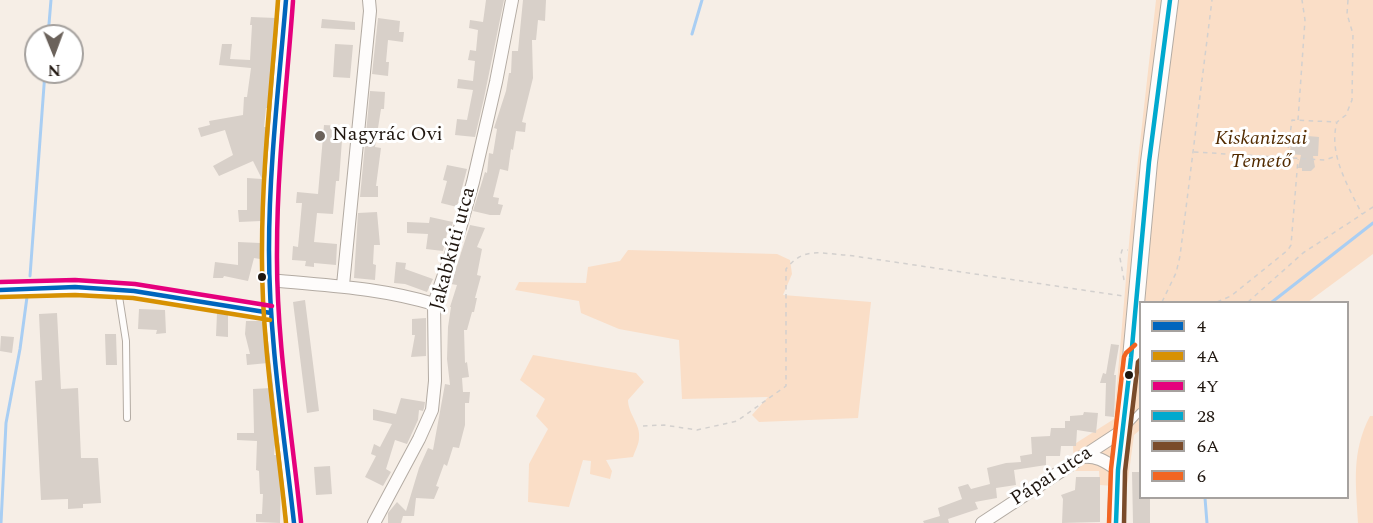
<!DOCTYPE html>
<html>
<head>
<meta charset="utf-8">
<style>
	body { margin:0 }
	#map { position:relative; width:1373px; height:523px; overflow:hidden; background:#f6eee6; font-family:Spectral,serif }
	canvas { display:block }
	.legend { position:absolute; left:1139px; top:301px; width:210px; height:198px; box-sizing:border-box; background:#fff; border:2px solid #a6a29f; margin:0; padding:8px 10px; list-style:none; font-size:18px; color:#201710 }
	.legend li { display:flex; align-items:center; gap:12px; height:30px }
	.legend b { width:30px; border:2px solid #a6a29f }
	.north { position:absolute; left:24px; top:24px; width:60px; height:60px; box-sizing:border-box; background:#fff; border:2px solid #a6a29f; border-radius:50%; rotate:179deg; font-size:16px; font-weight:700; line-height:24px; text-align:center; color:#201710 }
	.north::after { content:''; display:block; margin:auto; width:21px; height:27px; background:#6b625b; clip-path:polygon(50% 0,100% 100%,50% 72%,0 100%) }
</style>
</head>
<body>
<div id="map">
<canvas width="1373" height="523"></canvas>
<ul class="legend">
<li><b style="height:8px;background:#0065bd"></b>4</li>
<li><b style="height:8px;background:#d79102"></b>4A</li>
<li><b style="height:8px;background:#e5007d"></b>4Y</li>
<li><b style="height:8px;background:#00a9ce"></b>28</li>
<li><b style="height:8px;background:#7a4b2a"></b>6A</li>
<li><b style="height:8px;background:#f26522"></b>6</li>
</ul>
<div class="north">N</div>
</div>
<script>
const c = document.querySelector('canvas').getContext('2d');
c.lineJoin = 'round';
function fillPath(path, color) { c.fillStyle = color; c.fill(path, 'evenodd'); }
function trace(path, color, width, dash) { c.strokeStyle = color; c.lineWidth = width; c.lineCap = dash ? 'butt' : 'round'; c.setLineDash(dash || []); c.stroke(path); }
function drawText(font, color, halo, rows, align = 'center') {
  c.font = font + ' Spectral,serif'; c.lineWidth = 6; c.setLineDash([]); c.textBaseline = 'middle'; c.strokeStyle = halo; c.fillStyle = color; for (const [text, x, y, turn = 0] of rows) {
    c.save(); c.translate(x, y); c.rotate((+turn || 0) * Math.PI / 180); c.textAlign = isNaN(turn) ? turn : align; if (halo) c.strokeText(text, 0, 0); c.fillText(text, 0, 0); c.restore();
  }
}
fillPath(new Path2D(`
	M1156,0H1373V254L1308,302H1140V430L1134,435L1127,487L1100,485L1099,471H1074L1073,445L1114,419L1130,232Z
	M628,250L777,254L790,260L792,274L783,295L871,302L858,418L759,422L752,415L768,397L682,399L679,340L619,329L581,313L579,301L515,290L519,282L586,283L588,267L620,261Z
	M533,355L636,373L644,382L628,400C628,414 641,425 639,438C639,444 635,451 633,457L606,460L612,471L610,479L590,474L591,461L583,460L569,507L528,502L529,464L548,429L536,416L545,399L520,380Z
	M1370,416H1373V523H1358C1356,483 1351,453 1370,416Z`), '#fadec7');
trace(new Path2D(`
	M692,34L702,0
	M48,36L51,0
	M30,276L45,72
	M1272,302L1373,223
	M1205,498L1207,523
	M1,523L6,423L20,349L27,297`), '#a9cef3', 3);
fillPath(new Path2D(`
	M486,0H504L484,98L475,137L455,135L457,119L467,120L473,90L457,88L458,79L473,81L475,61L468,60L470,50L476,51L478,30L469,28L470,20L483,22Z
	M523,0H546L545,21L538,20L536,40H532L533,78L522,122L526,123L525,132L516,131L513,150L511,149L508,171L500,169L493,197L499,198L498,204L503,205L500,215H490L473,211L485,172L487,173L489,153L493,154L497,129L494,128L506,91L509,73H511L512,51H518Z
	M251,17L276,18L268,108H266L264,127H268L263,197H261V221L239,222L238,210H247V178L262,179L253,161L219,176L213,166L233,155L225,130L201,137L198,128L210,125L209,121L243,115L244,97H247L251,68L219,65L222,44H232L230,59L250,60L252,25H250Z
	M378,18L400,21L399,32H404L403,42L388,40L386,62H389L388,76L372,74Z
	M322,19L355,22V30L321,28Z
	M335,44L353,45L350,78L333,77Z
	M370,91L385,92L384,109H381L375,147L381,148L376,186H378V197H360Z
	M324,125L343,126L339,181H336L333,214L317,213L314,242L337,244L336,265L314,263V267L305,266L306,261L292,260L293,246L298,247L302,203H296L297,192L318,194Z
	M1308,136L1319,137L1318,156H1313L1315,167L1311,171H1302V168H1298L1301,155L1290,154L1291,140L1308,141Z
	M447,165L467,169L457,207L441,203L447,181L443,180Z
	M377,212L380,245H374L373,264L376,265L375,280L354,278L358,213Z
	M430,217L453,222L451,230L448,229L443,251L426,249L428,234L407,233V222L429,223Z
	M470,225L485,228L477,247L482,249L477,275L481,276L475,298H477L474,312H472L467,330H464L465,363L467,362L469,377L462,378L463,392H470L469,403H465V425L459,448L453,447L447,466L444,464L436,486L439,487L434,499L416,498L414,516H403L401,523H388V513L397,502L406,511L419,468L428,448L433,450L445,384L450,385L447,359L448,327L451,307H450L457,285L451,284Z
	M238,242L260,243V259L254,258L248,281L224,276L223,278H213L215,262L238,265Z
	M396,262L406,263L405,269L433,279L427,292L405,284L394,283Z
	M305,300L319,411L307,413L293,302Z
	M139,309L165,310L166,333L156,334L157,330L138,329Z
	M57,313L61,389L78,388L81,458H98L101,503L83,504V508L68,509V499L41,500L35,381L42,380L39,314Z
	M217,313L228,315V337L216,336Z
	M426,318V356L411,357L415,335H412V319Z
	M246,321H264V347H266L268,363L247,365L246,354H250L245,334Z
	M105,334H116L117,365H106Z
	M1,336L14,337L12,353L0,351Z
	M1111,344L1119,345L1114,375H1116L1114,417L1105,416L1106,383H1100L1103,373L1106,374Z
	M271,388L276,433L274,455H278L279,475L281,477L280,523L256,522V514H262L263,494H260L259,471L256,470L257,441L237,440V433H254L253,389Z
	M401,398L425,402L424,408L423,411L419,410L418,420L407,444L395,440L386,469L391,472L383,486L365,477L376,456L371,454L374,444L380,447L392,424L373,420V409L396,414Z
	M1084,412L1098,413L1096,433L1077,430L1076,446H1061L1060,456H1046V465L1014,470L1016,485L996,488L997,498L975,502L978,509L948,519L949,523H924L923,521L940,516L938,508L962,499L958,487L968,484L971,489L990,484L987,468L1006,463L1021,462L1020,456L1032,454L1031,437L1050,436L1051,428H1065V421H1070V416L1083,415Z
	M330,466L332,494L316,495L314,467Z
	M1132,472H1140V498H1150V523H1133Z
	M1076,477H1100V522L1062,523L1063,499L1061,495L1075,490Z`), '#d8d0c9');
const lane = new Path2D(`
	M118,290L126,341L127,418
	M1127,426L1140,412`);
const street = new Path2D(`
	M286,0L271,191L269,251L271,313L294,523
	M270,280C329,286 376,287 434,304
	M343,285L370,11L369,0
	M0,290L75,287L134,291L271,313
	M1082,457C1097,455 1106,462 1118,470
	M374,523L419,439L432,410L435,381L434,304L461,225L473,182L496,82L512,0
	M982,523L1122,431`);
const secondary = new Path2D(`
	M1116,523L1118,470L1131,358L1149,162L1170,0`);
trace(lane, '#b3aba3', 8);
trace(street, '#b3aba3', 14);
trace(secondary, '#b3aba3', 18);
trace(new Path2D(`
	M1348,0L1347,14L1353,34L1352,100L1346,115L1337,122C1328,154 1348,186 1362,214
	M1298,120L1305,20L1302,0
	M1194,152L1325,160L1336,156
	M1287,157L1292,120L1336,122
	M1124,280L1120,258L1122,250H1128
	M1162,302L1176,273L1180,256L1212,0
	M1217,302L1231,296L1288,250L1291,245L1298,159
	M1248,302L1303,253L1373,207
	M643,426L664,425L697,430L737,421L786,386V269C804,246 820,254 847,255L1123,296`), '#d3d0ce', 1.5, [4.5, 4.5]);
trace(lane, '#fefcfb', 6);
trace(street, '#fefcfb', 12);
trace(secondary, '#fefcfb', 16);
trace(new Path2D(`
	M286,0C279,83 269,167 269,250C269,341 284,433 294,523
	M0,290L75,287L134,291L271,313`), '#0065bd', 4.5);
trace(new Path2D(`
	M278,0C272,83 262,167 262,250C261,341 277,433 286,523
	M0,297L75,295L133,298L270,320`), '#d79102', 4.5);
trace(new Path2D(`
	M293,1C287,84 277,167 277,250C276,341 292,432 301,522
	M0,282L75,280L135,284L272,306`), '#e5007d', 4.5);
trace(new Path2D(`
	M1116,523L1118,470L1131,358L1149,162L1170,0`), '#00a9ce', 4.5);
trace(new Path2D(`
	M1124,523L1125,471L1138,362L1140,360`), '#7a4b2a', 4.5);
trace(new Path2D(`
	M1109,523L1111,469L1124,357L1126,353L1135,345`), '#f26522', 4.5);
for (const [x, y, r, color] of [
	[320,136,6,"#6b625b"],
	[262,277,5,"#201710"],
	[1129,375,5,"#201710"]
]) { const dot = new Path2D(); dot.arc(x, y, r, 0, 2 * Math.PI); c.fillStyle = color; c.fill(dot); trace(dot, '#fff', 2); }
drawText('20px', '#201710', '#fff', [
	["Nagyrác Ovi",332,136]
], 'left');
drawText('italic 20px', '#522b00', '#fff', [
	["Kiskanizsai",1261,140],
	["Temető",1261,163]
]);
drawText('20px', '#201710', '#fff', [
	["Jakabkúti utca",454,249,-75],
	["Pápai utca",1052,477,-33]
]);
</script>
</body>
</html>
